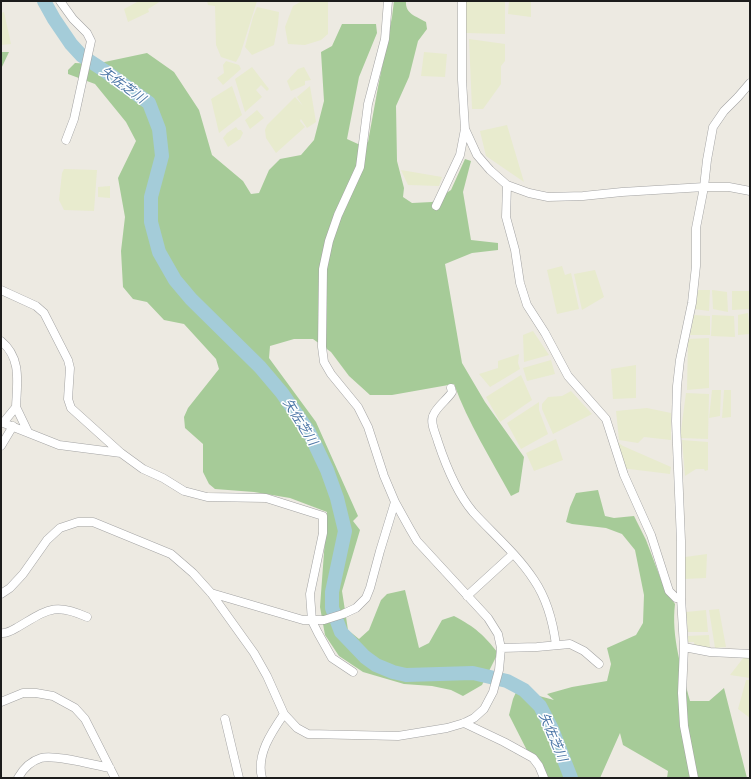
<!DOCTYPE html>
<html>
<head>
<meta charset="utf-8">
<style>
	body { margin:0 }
	#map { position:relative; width:751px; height:779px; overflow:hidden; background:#edeae2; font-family:"Asap Condensed",sans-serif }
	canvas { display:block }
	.frame { position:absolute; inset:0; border:2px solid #1c1c1c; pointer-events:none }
</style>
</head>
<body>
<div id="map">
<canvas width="751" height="779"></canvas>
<div class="frame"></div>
</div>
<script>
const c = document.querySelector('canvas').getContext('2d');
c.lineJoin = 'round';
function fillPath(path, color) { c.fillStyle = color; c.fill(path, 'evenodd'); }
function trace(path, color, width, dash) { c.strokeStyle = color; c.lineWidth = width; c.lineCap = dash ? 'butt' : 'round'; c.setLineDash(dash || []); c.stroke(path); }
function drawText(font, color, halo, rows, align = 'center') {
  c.font = font + ' "Asap Condensed","Noto Sans JP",sans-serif'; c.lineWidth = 3; c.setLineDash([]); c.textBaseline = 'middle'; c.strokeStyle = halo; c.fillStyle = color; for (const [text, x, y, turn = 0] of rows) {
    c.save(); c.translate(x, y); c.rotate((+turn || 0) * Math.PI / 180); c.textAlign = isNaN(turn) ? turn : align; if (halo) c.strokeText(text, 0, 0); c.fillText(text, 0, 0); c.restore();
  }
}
fillPath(new Path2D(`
	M139,1H161L148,9L149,12L128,22L124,9Z
	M207,1H257L240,55L236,62L221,57L216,45L215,6L208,5Z
	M302,1H328V34L321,40L305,45L288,44L285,27L293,6Z
	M466,1H505V34L466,33Z
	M509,1H531V17L508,14Z
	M257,7L279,12L278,24L274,45L252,55L245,47L253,17Z
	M4,12L11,44L1,45V13Z
	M469,39L505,44V61L501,66V84L483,109H472Z
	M424,52L447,54L445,77L421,76Z
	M226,61L239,65L241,69L223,85L217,78L224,73L223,65Z
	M252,67L269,89L267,91L261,85L256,90L262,97L245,112L235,79Z
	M304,67L311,80L305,81V85L291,91L287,81L298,69Z
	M232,86L242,115L219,133L211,99Z
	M310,86L316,122L307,128L301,119L300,121L305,127L276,153L266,138L265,130L267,125L295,97L303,106L297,97Z
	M257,110L264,118L250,129L245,120Z
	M507,125L524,182L486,156L480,131Z
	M236,127L238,130H241L243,133L240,139L228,147L223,138L227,133Z
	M64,169L97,170L94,211L64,210L59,200L62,173Z
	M401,170L442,177L439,186L408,185Z
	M110,186V198L98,197V187Z
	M562,266L565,275L571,273L579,309L557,314L547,270Z
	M595,270L604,297L582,310L574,274Z
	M698,290H710L709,311L694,309Z
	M712,290L727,292L728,312L713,309Z
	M732,291H750V309L732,310Z
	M748,313L750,334L738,335V315Z
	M694,315L710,316V335H690Z
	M712,315L734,316L735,337L711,336Z
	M533,331L549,355L524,362L523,335Z
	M709,338V388L687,390L688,339Z
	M519,354L518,363L520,369L490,387L479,374L498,368V361Z
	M551,360L555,374L527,381L523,368Z
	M636,365V398L613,399L611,369Z
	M521,375L532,400L500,422L486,397Z
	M712,390H721L720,416L709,418Z
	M724,390H731V417L722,418Z
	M571,391L592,414L553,434L542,409V404L548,397L562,396Z
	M686,393L709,394L708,439L680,438Z
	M539,402V410L548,434L521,449L507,423Z
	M647,408L671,413V440L644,437L638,443L619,440L616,411Z
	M556,439L563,460L534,471L526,453Z
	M613,439L623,446L671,467L670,474L621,468Z
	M682,440L708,442V470L705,471L704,469H696L685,476Z
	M707,554L706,578L684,579L685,557Z
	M719,609L726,647L715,648L709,610Z
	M706,610L708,632H688L686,612Z
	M709,635L710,648L695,647L694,642H686L687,636Z
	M744,657H750V678L730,675Z
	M746,680H750V718L738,709Z`), '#e8ebce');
fillPath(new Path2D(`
	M394,1H406C405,14 416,16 426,22L427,29L418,41L409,77L396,106L397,161L404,188L403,197L412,203L432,202L451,190L465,159L471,161L463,192L471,240L498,243V250L472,253L445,264L462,363L485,402L524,457L519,492L511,496C491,459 468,423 454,384L392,395H370L349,376L331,352L313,339H294L270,346L269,358L316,422L358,516L353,521L360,530L342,591L348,630L359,639L369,630L381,600L387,594L405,590L419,648L429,643L442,620L454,616C475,627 484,635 498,653L482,685L463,696L451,690L432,686L404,684L363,672L339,656L325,635L320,607L327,512L290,498L254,492L215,489L209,484L203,472V444L185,428L184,417L188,408L219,369L216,359L184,324L164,320L147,302L133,299L123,287L121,251L125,217L118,178L136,141L126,122L95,84L68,74V70L75,63L95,64L147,53L174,72L199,110L212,155L243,181L251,194L259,193L269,170L280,159L301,155L314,140L324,101L321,52L332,46L342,24H376L377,33L359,77L347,139L358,144L368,142L378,87L392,17Z
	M1,52H9L1,69Z
	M598,490L605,516L614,518L634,516L646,540L665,590L675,604C671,637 682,670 690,701H709L724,688L747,778H667L668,771L623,745L620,733L600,778H541L509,715L513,699L517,690L554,700L547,694L572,687L607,681L611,664L607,648L636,635L643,623L644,595L635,550L622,534L606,528L572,524L566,522L570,507L576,493Z`), '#a6cb98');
trace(new Path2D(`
	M44,1L54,19L71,44L82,56L105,71L149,103L159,129L162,156L151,197V222L159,252L175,280L191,299L260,367L282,393L309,432L327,470L337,498L345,531L332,592V608L341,632L365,657L376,665L393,672L406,675L473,673L507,681L524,690L540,706L552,729L571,778`), '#a4ccd9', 14);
const minor = new Path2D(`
	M60,1L73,19L87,33L91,41L74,119L66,140
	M465,129L477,155L490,170L507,185L529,193L548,197L583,196L622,192L704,187H729L750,191
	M507,185L506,217L515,250L520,283L527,305L545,333L568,376L606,419L624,475L651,535L669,591L676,598H681
	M436,206L460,155L465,129L462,80V1
	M1,290L36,306L44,313L68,360L70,368L68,399L71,408L121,453L143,469L163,478L184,491L207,497L266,498L323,516V533L310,594L312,621L318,633L332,658L353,672
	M1,341C22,358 17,383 16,407L3,423
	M451,388L452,392C447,400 436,407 433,416C430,424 436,434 438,442C446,466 457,493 473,512C493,534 517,554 534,580C547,599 553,622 556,645
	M16,407L28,432
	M1,422L59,445L121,453
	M1,446L13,426
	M211,593L303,620H324L343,614L356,608L366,598L370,588L380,551L395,502
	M1,594L10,588L23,574L47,540L60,528L78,522H93L171,554L193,573L211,593L254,653L267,676L284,714L297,728L308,734L398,736L447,728L464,723L474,718L484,709L493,692L499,670L501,648L498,634L488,618L417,541L410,529L395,502L384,476L368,427L358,407L331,374L324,362L322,347L323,269L329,241L338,215L360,167L368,104L385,39L388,1
	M467,596L513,554
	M1,633C7,634 13,630 18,627C47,610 54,602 87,617
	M684,647L710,652L750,654
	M501,648L537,647L570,644L584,651L599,664
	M1,702L23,693H36L53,696L75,708L85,719L115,778
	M225,719L239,778
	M464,723L504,742L533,758L539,766L544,778
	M18,778C23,769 31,761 41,758C54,754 94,765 110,768
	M262,778C256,755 271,733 284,714
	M694,778L684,726L682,693L684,647L681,598V541L676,421L677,386L680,360L692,303L696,266V228L704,187L707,160L713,127L724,111L738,97L750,83`);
trace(minor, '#a3a3a3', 9);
trace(minor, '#fff', 8);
drawText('italic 13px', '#4d77a7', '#fff', [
	["矢佐芝川",123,85,36],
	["矢佐芝川",300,422,58],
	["矢佐芝川",553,737,67]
]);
</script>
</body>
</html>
